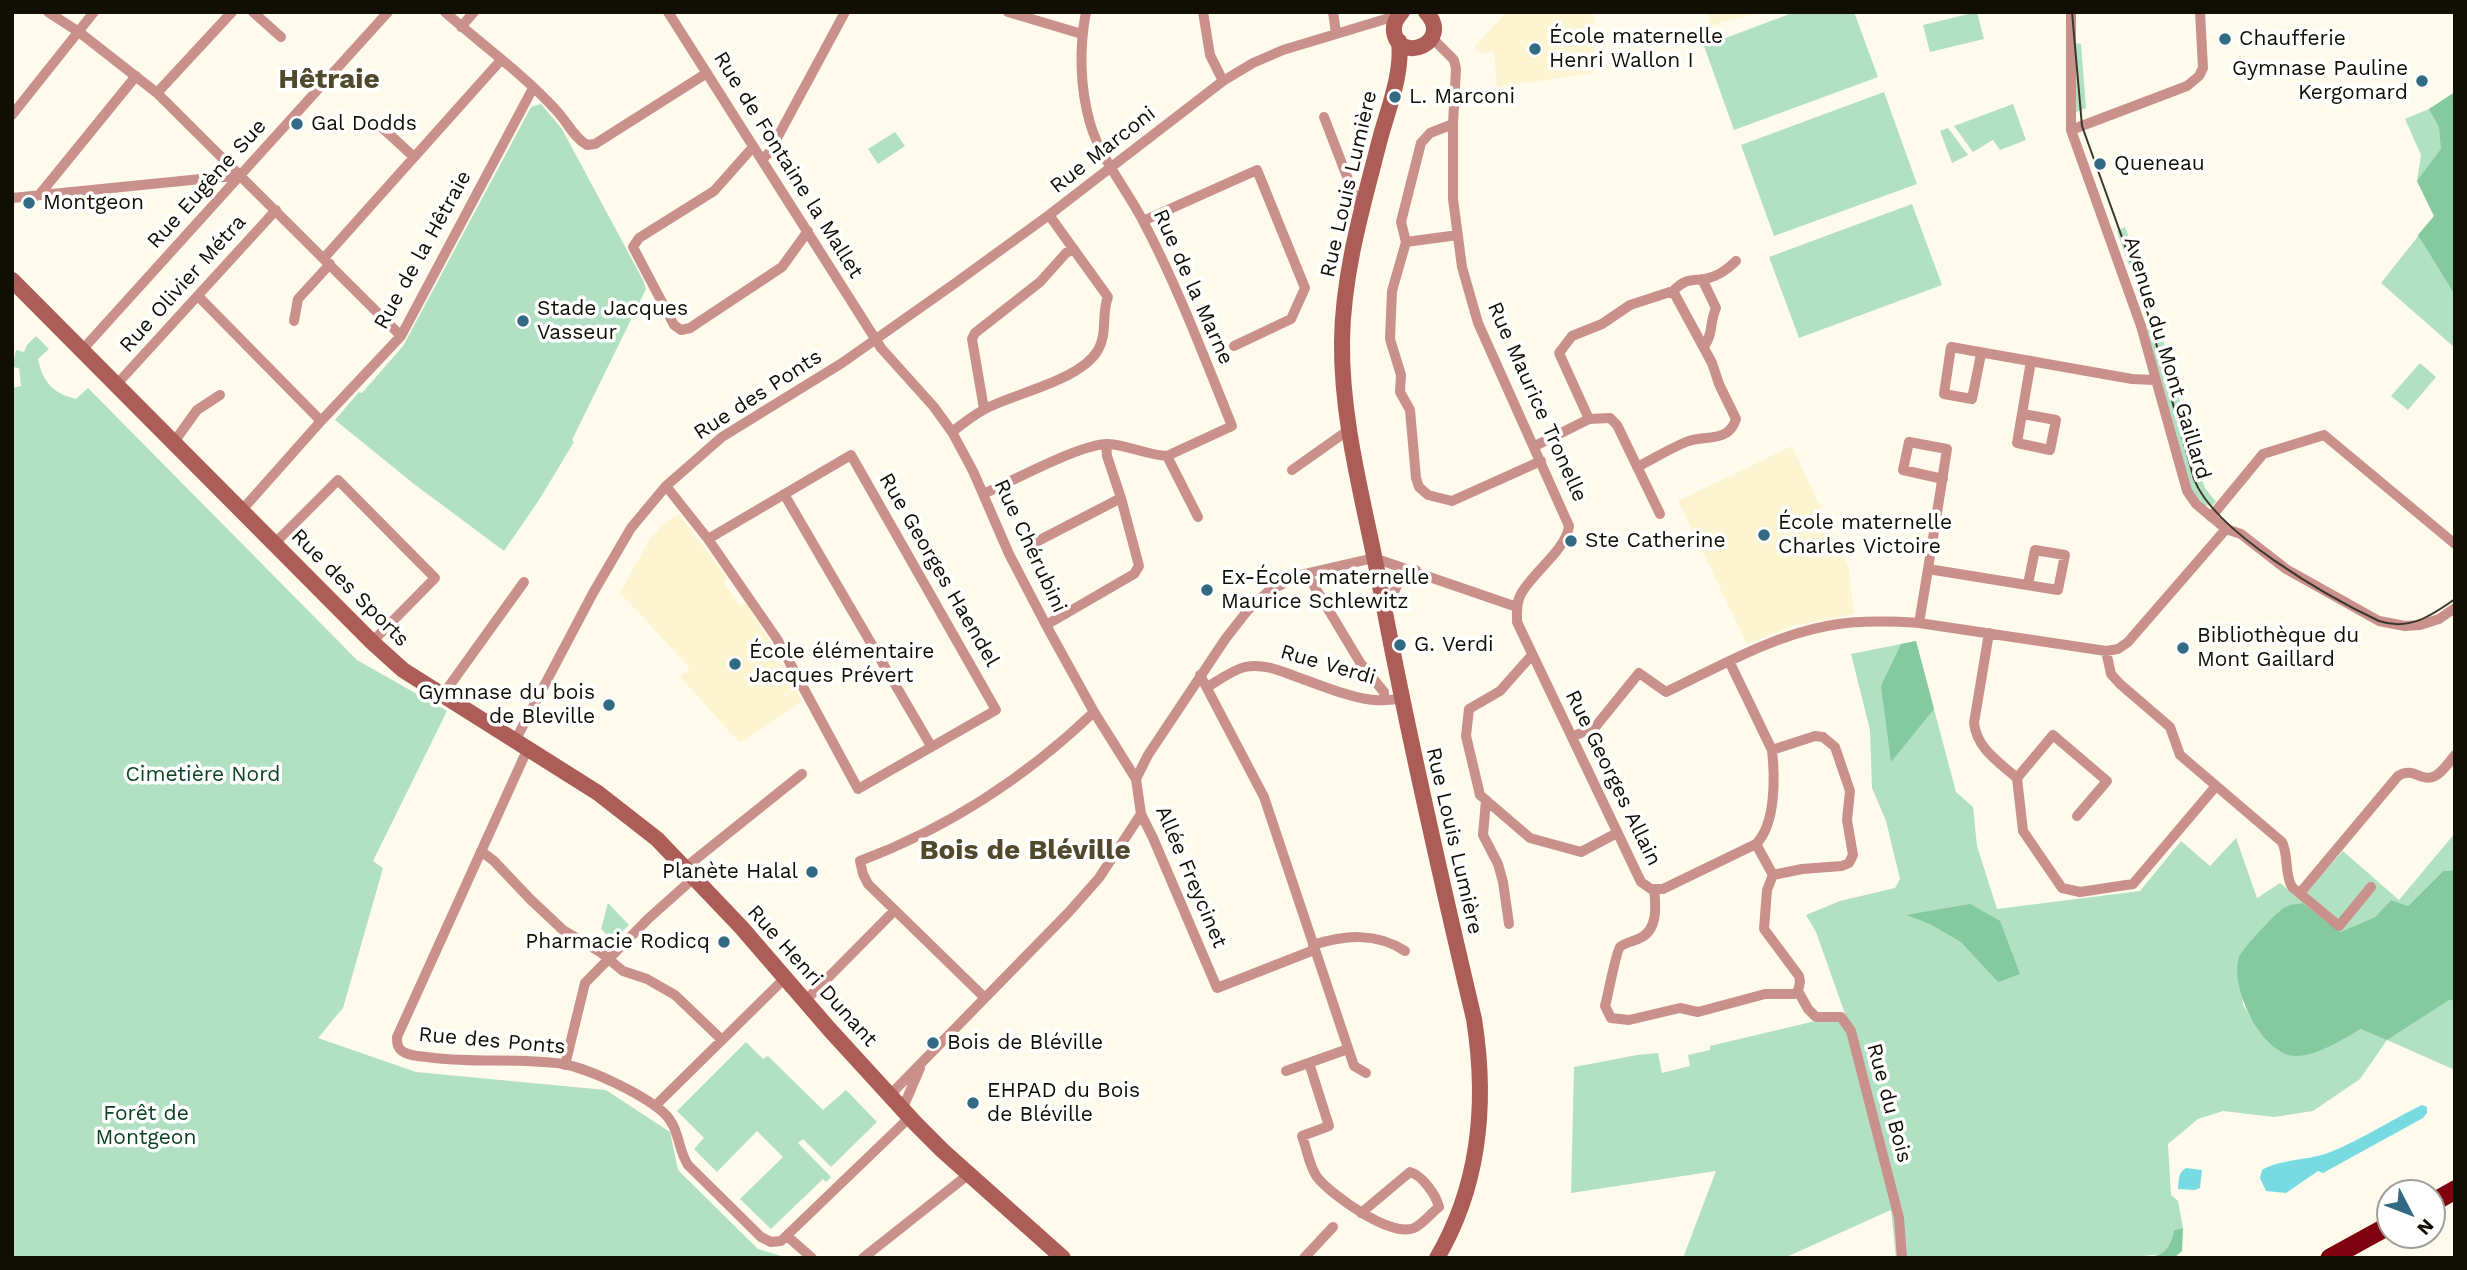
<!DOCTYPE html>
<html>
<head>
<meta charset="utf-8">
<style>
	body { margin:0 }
	#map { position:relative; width:2467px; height:1270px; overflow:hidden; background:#fefbed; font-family:"Work Sans",sans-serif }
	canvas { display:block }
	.frame { position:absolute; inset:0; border:14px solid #110e03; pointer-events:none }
	.north { position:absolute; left:2376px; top:1179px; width:70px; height:70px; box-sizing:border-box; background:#fff; border:2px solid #a09f9a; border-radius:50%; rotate:132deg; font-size:19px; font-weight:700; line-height:28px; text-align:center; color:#110e03 }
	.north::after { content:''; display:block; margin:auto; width:24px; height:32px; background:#326a84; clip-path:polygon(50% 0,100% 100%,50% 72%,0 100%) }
</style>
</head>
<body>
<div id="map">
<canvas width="2467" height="1270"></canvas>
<div class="frame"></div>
<div class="north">N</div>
</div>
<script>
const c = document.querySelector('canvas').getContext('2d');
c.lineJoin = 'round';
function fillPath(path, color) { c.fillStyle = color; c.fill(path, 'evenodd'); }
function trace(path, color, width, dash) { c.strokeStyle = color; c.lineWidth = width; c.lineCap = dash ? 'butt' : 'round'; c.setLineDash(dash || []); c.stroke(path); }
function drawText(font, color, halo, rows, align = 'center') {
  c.font = font + ' "Work Sans",sans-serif'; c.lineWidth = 7; c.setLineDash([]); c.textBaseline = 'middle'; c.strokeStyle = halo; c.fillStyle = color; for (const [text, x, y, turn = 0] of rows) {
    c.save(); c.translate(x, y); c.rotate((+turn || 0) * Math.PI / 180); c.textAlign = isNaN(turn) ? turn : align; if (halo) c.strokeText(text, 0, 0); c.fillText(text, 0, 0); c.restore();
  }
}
fillPath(new Path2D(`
	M1507,12H1591L1594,17V73L1497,87L1494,52L1480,53L1474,47Z
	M1709,12H1762L1709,26Z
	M1792,446L1849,569L1854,614L1793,626L1747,644L1678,501Z
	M678,513L724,573L726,578L724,584L740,605L747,604L768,638L802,701L740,743L680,677L690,668L620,593L648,542L661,526Z`), '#fdf4d2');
fillPath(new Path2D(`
	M1795,12H1854L1878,77L1734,130L1704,46Z
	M1977,12L1984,39L1930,52L1923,25Z
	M2075,43L2081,44L2086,108L2074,113Z
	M1884,92L1917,184L1774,236L1741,145Z
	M2455,92V348L2381,283L2434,216L2417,181L2421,155L2405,119L2429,109Z
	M541,104L562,129L643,280L646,289L572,440L574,442L539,500L504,551L414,484L335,420L359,392L362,393L403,346L531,107Z
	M2013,104L2026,140L2000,150L1993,140L1973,152L1954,126Z
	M1948,128L1968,155L1952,163L1940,131Z
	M895,132L905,146L878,164L868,149Z
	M1912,204L1942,285L1799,338L1769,257Z
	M2125,227L2147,288L2138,291L2117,231Z
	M2159,324L2198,469L2205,488L2216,502L2212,506L2204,505L2192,492L2147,329Z
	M36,336L49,349L38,359C43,383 53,393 76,399L88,388L357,660L447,711L373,861L383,868L343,1008L318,1038L416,1072L606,1090L670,1132L678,1170L758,1249L788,1258H12V388L21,386L19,368L12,367L16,350L24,352L27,345Z
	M2420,363L2436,377L2408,410L2391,396Z
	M1916,641L1956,792L1973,807L1977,846L1997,909L2140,891L2181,841L2210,866L2236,838L2257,898L2280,883L2299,899L2343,851L2399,900L2455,833V870L2443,871L2408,906L2391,900L2375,917L2340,932L2303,903L2286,906L2240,956L2243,1005L2261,1033L2279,1051L2312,1053L2361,1029L2449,1000H2455V1070L2387,1040L2360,1079L2313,1111L2274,1117L2223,1111L2198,1119L2168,1144L2171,1195L2178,1201L2183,1228L2174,1230L2171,1246L2162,1254L2123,1258H1896L1891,1210L1784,1258H1683L1716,1171L1571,1193L1574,1067L1637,1055L1658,1053L1662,1073L1690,1066L1688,1055L1710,1050V1046L1845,1014L1816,932L1806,915L1840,901L1895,888L1900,879L1886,821L1872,788L1870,730L1851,654Z
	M608,903L629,925L613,941L601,929Z
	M746,1042L763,1059L768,1056L823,1110L846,1090L877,1122L831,1167L803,1139L798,1143L831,1177L826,1182L823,1179L771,1229L740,1199L783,1157L757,1131L717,1172L694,1149L704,1138L677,1111Z`), '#b1e1c2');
fillPath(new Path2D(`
	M2455,92V295L2418,235L2434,216L2417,181L2441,149L2439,127L2429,109Z
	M1916,641L1934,709L1891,762L1881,686L1901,644Z
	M2455,870V1000H2449L2387,1040L2361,1029C2342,1039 2318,1056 2296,1056C2262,1056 2229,987 2239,957C2242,949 2279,909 2287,906C2292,904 2298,904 2303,903L2340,932L2375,917L2391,900L2408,906L2443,871Z
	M1970,904L2000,921L2020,974L1998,982L1961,942L1930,924L1906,915Z
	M2183,1228L2182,1251L2174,1258H2123C2152,1255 2168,1263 2174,1230Z`), '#84ca9e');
fillPath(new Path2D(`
	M2422,1105L2427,1107V1113L2423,1118L2323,1173L2318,1171L2286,1193L2266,1191L2260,1178L2262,1170C2278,1160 2306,1160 2325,1154C2354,1144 2393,1119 2422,1105Z
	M2186,1168L2202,1170L2200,1188L2195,1190L2178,1189C2179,1180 2178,1172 2186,1168Z`), '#78dbe2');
trace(new Path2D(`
	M48,12L79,32L157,93L401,336
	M253,12L281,37
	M445,12C481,44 522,73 555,109C567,121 573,137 587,145L595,144L707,73
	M668,12L881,348L934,407L952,432L973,471L1009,554L1046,625L1094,712L1136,779L1141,814L1153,838L1217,988L1314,950
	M1008,12L1082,34
	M1203,12L1210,55L1223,81
	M1333,12L1336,33
	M2071,12V130L2141,326L2187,491L2196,504L2226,529L2241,534L2286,569L2379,621L2405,626L2420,625L2439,619L2455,608
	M461,27L474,12
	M1432,38L1454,60L1456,69L1453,124V199L1462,267L1478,323L1569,526C1566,550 1533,572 1521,594C1516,602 1517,612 1517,622L1641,882L1651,889H1663L1756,844C1776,824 1775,777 1772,750L1729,661
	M157,93L232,12
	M12,115L94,12
	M1324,117L1361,213
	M377,123L414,157
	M1453,124L1430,133L1421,143L1401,222L1406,242L1392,291L1390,339L1401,375L1400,392L1410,410L1416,478L1419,487L1428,495L1452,501L1541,461
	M2071,130L2187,86L2199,76L2203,68L2200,12
	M753,147L714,191L639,238L633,247L674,325L681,330L690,328L782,267L808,231
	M762,159L769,153L845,12
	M40,194L136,76
	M12,198L241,175
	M1143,221L1257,170L1305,288L1291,319L1234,346
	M1406,242L1458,235
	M324,258L501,60
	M1702,279L1716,308C1709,324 1714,332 1704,347
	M198,296L321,421
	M294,321L298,299L330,264
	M83,349L388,12
	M1981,354L1972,399L1944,394L1951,347L2132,379L2155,380
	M117,384L276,210
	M984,409L972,339L975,333L1040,282L1066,253L1074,249
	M2023,414L2056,420L2050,450L2017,443L2031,361
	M1589,419L1559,353L1572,336L1602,324L1630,305L1673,291
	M952,432C962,424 973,416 983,410C1014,393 1080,381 1098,350C1108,333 1101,314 1108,297L1049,215
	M174,442L197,410L220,395
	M1535,446L1589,419L1610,418L1617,425L1660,514
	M1167,456L1198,517
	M1637,467C1653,459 1669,449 1686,442C1705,434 1728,444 1736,419L1719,384L1712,363L1673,291C1686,278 1690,281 1705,279C1716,277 1728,269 1736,261
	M1292,470L1350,429
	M666,486L708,539L777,639L858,789L996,710L851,455L708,539
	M784,494L931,746
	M983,494C1011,482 1082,443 1108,444C1128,445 1147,455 1167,456L1232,426C1204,357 1178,287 1143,221C1126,188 1100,158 1090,123C1080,88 1079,48 1086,12
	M242,510L321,421L401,336L533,88
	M2211,517L2263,454L2324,435L2455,544
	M1038,541L1121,498
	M275,543L338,480L435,578L372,642
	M1928,569L2058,590L2065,555L2035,550L2028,584
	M1310,579L1361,664L1384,692V700
	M1387,608L1398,583L1416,570
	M1919,623C1929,565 1938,507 1947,449L1909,442L1903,470L1943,479
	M1046,625L1134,574L1139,566L1121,498L1107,456L1106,444
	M1989,633L1974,723C1977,749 1999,762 2017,778L2053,735L2107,781L2077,816
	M2106,651L2111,674L2120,684L2170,727L2180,755L2282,842C2289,856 2284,873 2292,887L2339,926L2371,887
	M1532,655L1500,691L1469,709L1466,736L1480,795L1530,838L1581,852L1617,833
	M1200,675L1264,797L1354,1066L1366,1073
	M1207,687C1218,681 1232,670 1245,667C1263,663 1281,671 1297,677C1329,688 1369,707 1402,698
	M442,696L524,582
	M1572,737L1596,726L1639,673L1666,692C1716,668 1772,636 1827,626C1857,620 1889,621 1919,623L2106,651L2118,649L2128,642L2226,529
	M516,739L593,593L631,528L666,486L722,437L842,363L954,284L1049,215L1223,81L1253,63L1283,50L1399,15
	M528,748L397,1037C397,1043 397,1047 402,1051C410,1057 424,1056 434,1058C477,1063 520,1058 563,1064C590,1069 643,1094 664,1113C680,1128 677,1148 688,1165L761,1237L771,1242L781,1241L910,1117
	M1772,750L1815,736L1823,737L1835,747L1850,791L1847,820L1853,855L1849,863L1842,866L1802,869L1773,875
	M2017,778L2023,831L2062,888L2080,892L2133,884L2216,786
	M1136,779L1148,755L1226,638L1248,610L1270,590L1304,574L1374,558L1517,607
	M1486,800L1483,835L1498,864L1503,882L1509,924
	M481,851L494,861L530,899L563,930L600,952L623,971L647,979L675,995L722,1040
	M686,867L802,774
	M1654,889C1656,906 1658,930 1640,938C1635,941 1624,943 1620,947C1616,951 1608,996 1605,1006L1611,1018L1629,1020L1680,1008L1698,1012L1765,994H1794L1798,991L1800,982L1799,976L1764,929L1767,890L1773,875L1756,844
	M2300,893L2398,776C2414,766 2421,783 2435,776C2443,772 2449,762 2455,755
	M1313,945C1345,935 1376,932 1405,951
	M1798,991L1808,1009L1816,1017H1841L1851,1031L1899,1218L1902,1258
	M985,998L868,884L863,874L860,861C948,828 1026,777 1094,712
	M805,1001L895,910
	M1309,1063L1329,1126L1302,1136C1307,1149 1309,1166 1317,1177C1331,1195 1391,1238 1414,1228C1423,1224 1431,1213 1439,1207C1436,1195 1422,1175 1410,1172L1361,1213
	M565,1065L585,983L649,918L695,877
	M1286,1071L1348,1049
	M890,1095L1068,913L1099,878L1141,814
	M655,1106L785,978
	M901,1107L905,1103L920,1068
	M787,1236L812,1258
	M863,1258L969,1174
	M1304,1258L1333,1227`), '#ca918c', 10);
trace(new Path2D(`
	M1402,12C1397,18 1393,23 1394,32C1400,65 1454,42 1426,12
	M1399,41C1403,73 1388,109 1380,139C1363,205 1343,272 1342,341C1341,424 1365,505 1380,586C1407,731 1440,875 1474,1019C1487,1101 1480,1185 1437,1258
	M12,280L372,642L403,670L598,793L657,839L741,927L830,1030L916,1124L943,1151L1063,1258`), '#ad5d57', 16);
trace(new Path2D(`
	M2432,1203L2455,1190
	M2330,1258L2390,1225`), '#7f000e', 19);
trace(new Path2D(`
	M2072,12L2082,126L2142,293L2194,479C2214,532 2328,597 2379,621C2409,631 2431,616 2455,599`), '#39362a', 2);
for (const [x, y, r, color] of [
	[2225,39,7,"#326a84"],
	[1535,49,7,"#326a84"],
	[2422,81,7,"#326a84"],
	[1395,97,7,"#326a84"],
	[297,124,7,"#326a84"],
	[2100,164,7,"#326a84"],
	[29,203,7,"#326a84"],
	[523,321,7,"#326a84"],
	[1764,535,7,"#326a84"],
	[1571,541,7,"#326a84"],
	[1207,590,7,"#326a84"],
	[1400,645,7,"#326a84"],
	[2183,648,7,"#326a84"],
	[735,664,7,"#326a84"],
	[609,705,7,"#326a84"],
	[812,872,7,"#326a84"],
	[724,942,7,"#326a84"],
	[933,1043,7,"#326a84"],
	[973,1103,7,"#326a84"]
]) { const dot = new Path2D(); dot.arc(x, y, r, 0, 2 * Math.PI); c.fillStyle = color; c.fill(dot); trace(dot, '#fff', 2.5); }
drawText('21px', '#110e03', '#fff', [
	["École maternelle",1549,37],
	["Henri Wallon I",1549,61],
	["Chaufferie",2239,39],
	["Gymnase Pauline",2408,69,"right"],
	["Kergomard",2408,93,"right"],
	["L. Marconi",1409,97],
	["Gal Dodds",311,124],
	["Queneau",2114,164],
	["Montgeon",43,203],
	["Stade Jacques",537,309],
	["Vasseur",537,333],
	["École maternelle",1778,523],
	["Charles Victoire",1778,547],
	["Ste Catherine",1585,541],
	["Ex-École maternelle",1221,578],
	["Maurice Schlewitz",1221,602],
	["Bibliothèque du",2197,636],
	["Mont Gaillard",2197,660],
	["G. Verdi",1414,645],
	["École élémentaire",749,652],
	["Jacques Prévert",749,676],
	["Gymnase du bois",595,693,"right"],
	["de Bleville",595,717,"right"],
	["Planète Halal",798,872,"right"],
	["Pharmacie Rodicq",710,942,"right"],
	["Bois de Bléville",947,1043],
	["EHPAD du Bois",987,1091],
	["de Bléville",987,1115]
], 'left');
drawText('21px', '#110e03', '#fff', [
	["Rue Marconi",1103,150,-38],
	["Rue de Fontaine la Mallet",788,165,58],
	["Rue Eugène Sue",207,184,-48],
	["Rue Louis Lumière",1349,184,-77],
	["Rue de la Hêtraie",423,250,-61],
	["Rue Olivier Métra",183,284,-48],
	["Rue de la Marne",1193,287,66],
	["Avenue du Mont Gaillard",2167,358,73],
	["Rue des Ponts",758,395,-33],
	["Rue Maurice Tronelle",1537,402,66],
	["Rue Chérubini",1030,546,65],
	["Rue Georges Haendel",939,570,60],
	["Rue des Sports",350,588,45],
	["Rue Verdi",1328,665,16],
	["Rue Georges Allain",1613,778,64],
	["Rue Louis Lumière",1454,841,77],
	["Allée Freycinet",1191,877,67],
	["Rue Henri Dunant",812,976,48],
	["Rue des Ponts",492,1041,5],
	["Rue du Bois",1889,1103,75]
]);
drawText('21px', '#0b4226', '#fff', [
	["Cimetière Nord",203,775],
	["Forêt de",146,1114],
	["Montgeon",146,1138]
]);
drawText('bold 28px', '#51492b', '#fff', [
	["Hêtraie",329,80],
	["Bois de Bléville",1025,851]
]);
</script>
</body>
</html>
